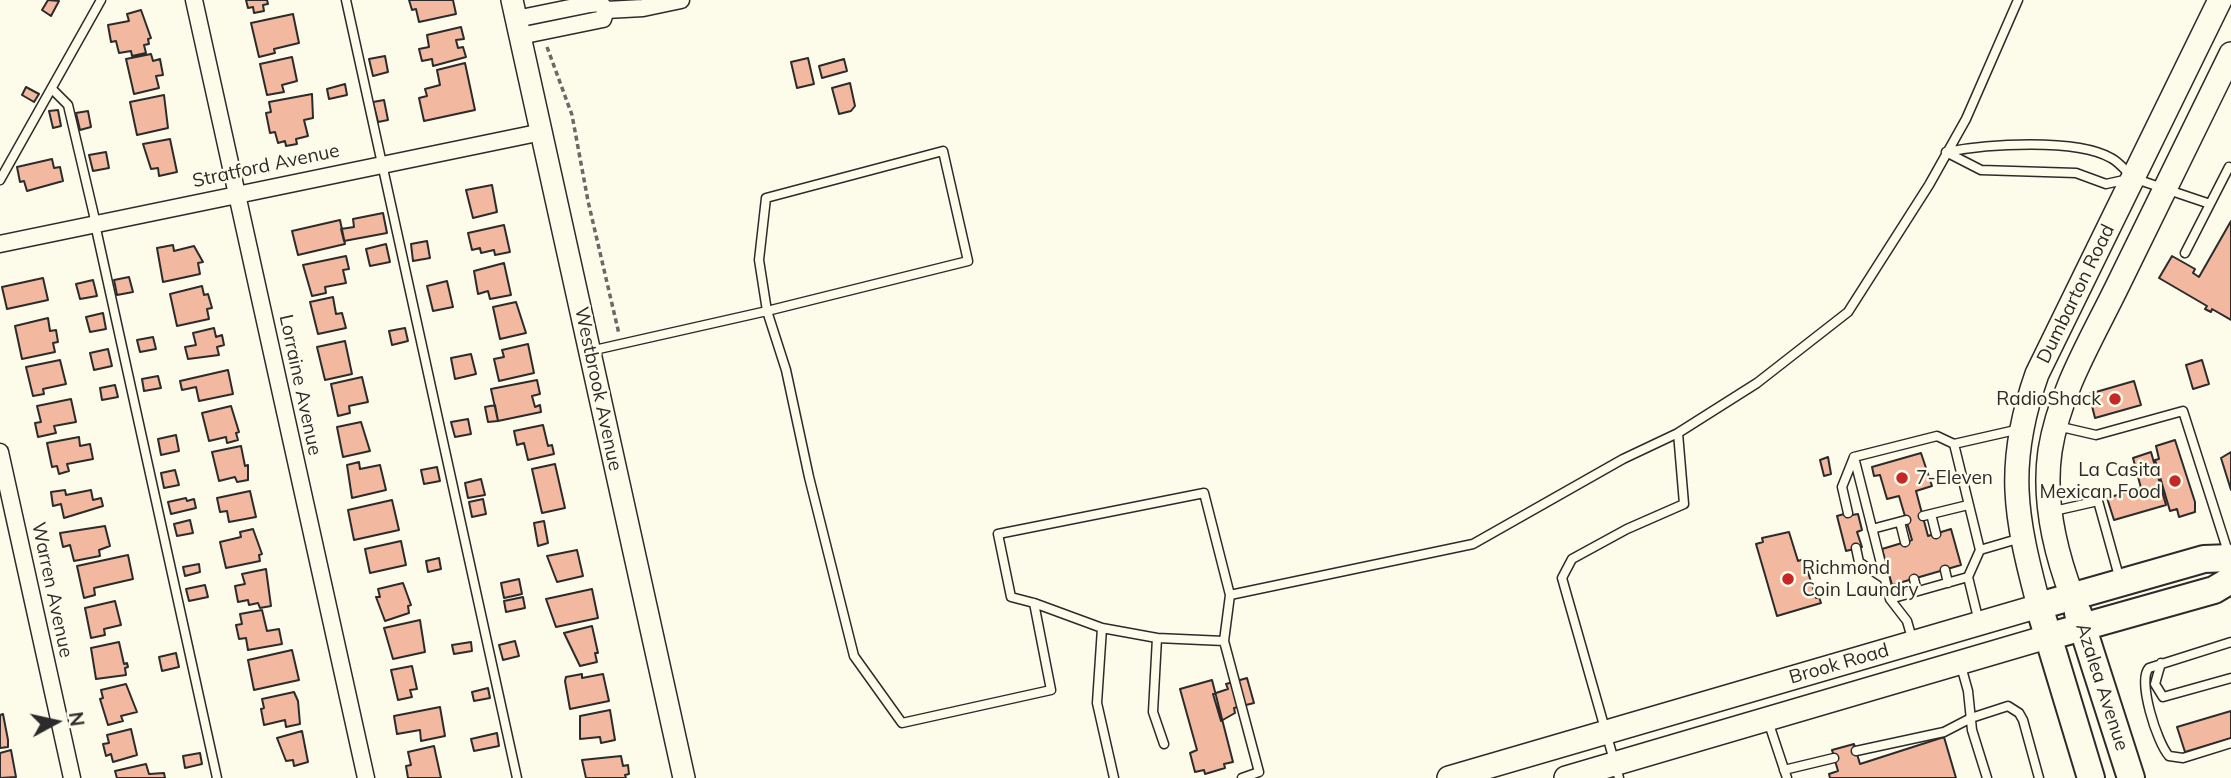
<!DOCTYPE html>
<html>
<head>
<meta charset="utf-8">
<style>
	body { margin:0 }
	#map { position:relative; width:2231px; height:778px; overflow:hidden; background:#fdfbea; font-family:Mulish,sans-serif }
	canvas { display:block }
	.north { position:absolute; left:21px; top:687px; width:70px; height:70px; -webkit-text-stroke:5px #fdfbea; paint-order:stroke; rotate:82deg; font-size:19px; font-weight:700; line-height:28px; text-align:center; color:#2b2b2b }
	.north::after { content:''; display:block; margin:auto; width:24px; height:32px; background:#2b2b2b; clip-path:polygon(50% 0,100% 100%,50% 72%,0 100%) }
</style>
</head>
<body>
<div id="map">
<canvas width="2231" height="778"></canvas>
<div class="north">N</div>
</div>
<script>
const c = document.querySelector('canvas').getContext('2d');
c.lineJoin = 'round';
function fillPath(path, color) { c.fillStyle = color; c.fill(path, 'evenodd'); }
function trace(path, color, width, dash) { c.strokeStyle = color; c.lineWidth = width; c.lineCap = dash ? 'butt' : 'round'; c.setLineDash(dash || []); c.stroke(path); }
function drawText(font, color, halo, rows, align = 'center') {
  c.font = font + ' Mulish,sans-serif'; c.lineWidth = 5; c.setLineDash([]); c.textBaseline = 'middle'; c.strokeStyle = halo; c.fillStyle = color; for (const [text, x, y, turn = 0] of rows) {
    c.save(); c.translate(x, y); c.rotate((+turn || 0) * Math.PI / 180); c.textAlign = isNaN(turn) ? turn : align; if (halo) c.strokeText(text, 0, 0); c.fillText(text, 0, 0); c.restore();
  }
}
const building = new Path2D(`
	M48,0L59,1L51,16L42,10Z
	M246,0H267L268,4L263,5L264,11L254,13L253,7L248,8Z
	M409,0H453L456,14L419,22L416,9L412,10Z
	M141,10L151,38L148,39L149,44L144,45L146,53L132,56L131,51L119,53L116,41L111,42L108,25L129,21L127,14Z
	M293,14L299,43L274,49L275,53L259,57L251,23Z
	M461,27L464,39L456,40L458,48L463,47L466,57L433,66L432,59L422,61L419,49L429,47L427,35Z
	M151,54L153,61L160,59L163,75L156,76L159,88L134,94L126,59Z
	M385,56L388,72L373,76L369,59Z
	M292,57L297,81L282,85L284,92L267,95L260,64Z
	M808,58L814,84L797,88L791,62Z
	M844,59L847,71L822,78L819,66Z
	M465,63L475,110L424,121L419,98L427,96L425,89L440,85L437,70Z
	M850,83L855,106L851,111L839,114L832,88Z
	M345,84L347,95L329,99L327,89Z
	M26,87L39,94L34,102L22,95Z
	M312,94L313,118L304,120L308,136L296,139L297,144L286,146L285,141L278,143L275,132L270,133L266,113L271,112L269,102Z
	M164,95L168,128L137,135L130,102Z
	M384,100L388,120L378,122L373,102Z
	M58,110L61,126L53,128L49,111Z
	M88,111L91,127L80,130L76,113Z
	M170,139L177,172L159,176L158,168L151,169L143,144Z
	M106,152L109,168L93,171L89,155Z
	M52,159L54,168L60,167L63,181L27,191L24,181L20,182L17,167Z
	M492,185L497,212L473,218L466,190Z
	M383,213L387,233L344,241L341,229L354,227L353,219Z
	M340,220L345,244L298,255L292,231Z
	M2231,221V320L2212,309L2211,312L2205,309L2207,306L2159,278L2172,256L2195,269L2193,273L2199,277Z
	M504,225L510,252L495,255L494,250L481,253L480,248L472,250L468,233Z
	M427,241L430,258L413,261L411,244Z
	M386,244L390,262L370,266L366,249Z
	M173,245L174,251L194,246L203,262L198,263L200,274L163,282L157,248Z
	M346,256L349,269L343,270L346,283L325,287L326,293L312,296L303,265Z
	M504,263L511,295L490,299L488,291L478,294L474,271Z
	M129,277L133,292L117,295L114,280Z
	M43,278L48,300L7,309L2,287Z
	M93,280L97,296L80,299L76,284Z
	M447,281L453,307L433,311L427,286Z
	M202,286L204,295L208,294L212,308L207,309L209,319L177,326L170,294Z
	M333,297L336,314L342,313L346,328L318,334L310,302Z
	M516,302L526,333L500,339L493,307Z
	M103,313L106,329L90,332L86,317Z
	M48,318L50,331L56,330L58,342L53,343L55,352L22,359L15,326Z
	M214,328L216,337L222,335L224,345L217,347L219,355L188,359L185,347L196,345L193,333Z
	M405,328L408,341L392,345L389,331Z
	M153,337L156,349L140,352L137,340Z
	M345,341L352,374L325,380L317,347Z
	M528,344L534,373L499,381L494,359L504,357L502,350Z
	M108,349L112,366L94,370L90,353Z
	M471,354L476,374L455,379L451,358Z
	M60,360L66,384L43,389L44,394L33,396L26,367Z
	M2202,360L2209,384L2193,389L2186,365Z
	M228,370L233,394L199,401L196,387L182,390L180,381Z
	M158,376L161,388L144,391L142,379Z
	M362,377L368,402L349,406L350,413L338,416L331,384Z
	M537,380L540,394L532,396L535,407L540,405L541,412L498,421L491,389Z
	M2134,381L2141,405L2095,418L2089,394Z
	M115,385L118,397L102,400L100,388Z
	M71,399L76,422L54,426L56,433L38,437L35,423L41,422L37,406Z
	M495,405L498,421L488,422L485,407Z
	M231,406L239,432L236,433L238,440L227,443L226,437L209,441L202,413Z
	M468,419L471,434L455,437L451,422Z
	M361,422L370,451L343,457L337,427Z
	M543,425L548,446L552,445L554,454L528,460L524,443L517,445L514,431Z
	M176,435L179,451L161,455L158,439Z
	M79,437L80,446L90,444L93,459L67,464L69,471L59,474L57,466L52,467L47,443Z
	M2175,440L2195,502V512L2179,517L2177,509L2170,511L2155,460L2159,459L2156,446Z
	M241,446L245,466L248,465V480L237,482L235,477L219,481L212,452Z
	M2151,452L2166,505L2114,520L2107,498L2141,488L2133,458Z
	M2231,452V490L2221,458Z
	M1921,453L1932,486L1916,491L1928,536L1951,529L1961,565L1892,585L1882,549L1912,540L1899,496L1887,499L1880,475L1874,476L1872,467Z
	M1828,457L1831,474L1824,476L1820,460Z
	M359,462L360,469L380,465L386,490L352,498L347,465Z
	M555,464L565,508L542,513L532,469Z
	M437,467L440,481L424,484L421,470Z
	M175,470L179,485L164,488L161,473Z
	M481,479L485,495L468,498L465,483Z
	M65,490L66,495L91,490L93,500L101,498L103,506L64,518L61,504L53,506L51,492Z
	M250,491L256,517L229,522L227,511L220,512L217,498Z
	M186,498L187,501L194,499L196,508L171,514L168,502Z
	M483,499L486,514L472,517L469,502Z
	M392,500L399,530L354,540L348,510Z
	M1851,512L1852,515L1858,514L1862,530L1857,532L1862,547L1846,551L1837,516Z
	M190,520L193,533L177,536L174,524Z
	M544,521L548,543L538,546L534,523Z
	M105,526L110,546L99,550L100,556L74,561L70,545L63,547L60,533Z
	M253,529L262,554L259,555L260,561L226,568L220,542L241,537L240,532Z
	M1789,532L1798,561L1804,559L1816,598L1819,597L1821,603L1777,616L1756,544L1763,542L1762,538Z
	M401,541L406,565L370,573L365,549Z
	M577,550L583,576L557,582L547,556Z
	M128,555L133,579L94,588L95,595L84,598L77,566Z
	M439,558L441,569L428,572L426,561Z
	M199,564L200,572L185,576L183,567Z
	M266,569L271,606L260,608L258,603L249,605L248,600L238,602L235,586L245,584L242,574Z
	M519,579L522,594L504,598L501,583Z
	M403,583L411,605L408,606L409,613L385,621L376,597H380L378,589Z
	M205,585L208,597L189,601L186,589Z
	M592,589L598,618L556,627L546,599Z
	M523,597L525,608L506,612L504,601Z
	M115,601L121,625L104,629L105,635L91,638L85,608Z
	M262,610L267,631L279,629L282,644L248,650L246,638L239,639L236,625L242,624L240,614Z
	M420,620L425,652L393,659L384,628Z
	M592,626L598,653H595L597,662L580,666L564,633Z
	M515,641L519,656L503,660L499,645Z
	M119,642L124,664L127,663L128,667L125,668L126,675L96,679L91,648Z
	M471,642L472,651L454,654L452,645Z
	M292,650L299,680L254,690L248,660Z
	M176,653L179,667L162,671L159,657Z
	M412,666L417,689L410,690L412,697L398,700L391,670Z
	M582,674V678L603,674L609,701L570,709L565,681L566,677Z
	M1247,678L1254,703L1234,708L1235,713L1221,721L1213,694L1228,689L1226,684Z
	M1212,680L1233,762L1224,764L1225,768L1205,774L1204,770L1195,772L1190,753L1197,750L1180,689Z
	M126,684L137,712L121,716L123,721L108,725L100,699L103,698L101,690Z
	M488,688L490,698L474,701L472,692Z
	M294,692L298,701L300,724L286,727L285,720L264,725L261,709L264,708L262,699Z
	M440,707L445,736L421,741L420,730L397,734L394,716Z
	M610,710L615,740L601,743L600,737L580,739V716Z
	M2231,711V738L2185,752L2177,727Z
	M3,714L8,740V747L0,748V715Z
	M131,729L137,755L113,762L111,754L106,756L103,744L109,743L107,735Z
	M302,731L308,762L294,766L293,760L286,761L277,738Z
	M497,733L499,746L474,751L471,739Z
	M1944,737L1956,778H1830L1829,774L1838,771L1832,750L1854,744L1860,764Z
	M434,746L441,778H408L406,766L411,765L408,752Z
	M11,750L16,777L0,778V753Z
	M200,753L202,764L185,768L183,756Z
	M621,756L623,766L628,765L629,774L625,775L626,778H586L582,760Z
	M146,764L149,774L164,773L165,778H117L115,771Z`);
fillPath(building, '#f2b8a0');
trace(building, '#2b2b2b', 2);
const service = new Path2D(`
	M346,0L517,778
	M52,89L68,105L96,224
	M943,151L968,261L767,311L759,260L766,198Z
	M1946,152L1981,170L2076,173L2106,184L2133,178L2210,204
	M1947,152C1986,144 2076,138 2111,158C2119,162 2125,170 2131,176
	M0,180L101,0
	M95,224L217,778
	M2185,253L2229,167
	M590,351L767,311L786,370L809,477L854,656L902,723L1051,690L1034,603L1011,597L998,534L1204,493L1230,595L1473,544L1623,459L1678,433L1684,504L1627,529L1572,559L1562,578L1619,778
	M2057,426L2096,435L2183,411L2229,555
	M1678,433L1757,383L1848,312L1929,185L1966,119L2018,0
	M2054,511L2098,501L2120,580
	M1848,513L1842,487L1854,457
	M1931,514L1936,534
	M1923,516L1968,505
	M1900,522L1905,542
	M1872,529L1906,520
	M1856,548L1859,562L1885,579
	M1980,550L2021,538
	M1945,570L1948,583
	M1968,577L1979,622
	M1914,579L1917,591
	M1230,595L1224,641L1259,772L1242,778
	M1890,599L1968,577L1980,550L1954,444
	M1034,603L1102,628L1097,703L1114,778
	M1102,628L1157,638L1153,712L1164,744
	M1157,638L1224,641
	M1913,642L1907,621L1890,599L1854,457L1937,436L1954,444L2020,429
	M2231,642L2149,668C2137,680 2157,743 2169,756L2183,758L2231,743
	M2161,663L2155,684L2163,697L2231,678
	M1961,666L1968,691L1972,730L1987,778
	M1768,721L1787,778
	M1856,751L1944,732L1971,718L2008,706L2019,713L2023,720L2039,778
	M1784,770L1834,758`);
const minor = new Path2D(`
	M194,0L366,778
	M516,19L590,4L600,3L606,10L643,8L681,0
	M520,36L603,19L606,10
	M0,244L542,132
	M0,452L72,778`);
const tertiary = new Path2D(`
	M512,0L684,778`);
const secondary = new Path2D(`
	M2072,596C2055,551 2043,499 2050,451C2059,393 2091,340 2116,289C2154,210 2193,132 2231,54
	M1449,778L2039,606C2015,516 2005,465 2037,374L2220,0
	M1566,778L2047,637`);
const primary = new Path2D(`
	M2078,613L2131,778
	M2047,637L2214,590L2231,580
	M2091,778L2039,606L2204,559L2231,558`);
trace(service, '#2b2b2b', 11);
trace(minor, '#2b2b2b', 19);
trace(tertiary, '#2b2b2b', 24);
trace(secondary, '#2b2b2b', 26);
trace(primary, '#2b2b2b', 30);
trace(new Path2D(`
	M547,47L572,115L588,201L619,334`), '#6a6964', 3.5, [5, 3.5]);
trace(service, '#fdfbea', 8);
trace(minor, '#fdfbea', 16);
trace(tertiary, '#fdfbea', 21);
trace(secondary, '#fdfbea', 23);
trace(primary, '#fdfbea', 26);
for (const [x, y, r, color] of [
	[2115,399,7,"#c62828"],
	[1902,478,7,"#c62828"],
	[2175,481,7,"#c62828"],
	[1788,579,7,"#c62828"]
]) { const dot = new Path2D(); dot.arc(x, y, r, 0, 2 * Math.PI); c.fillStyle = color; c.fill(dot); trace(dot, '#fdfbea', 2.5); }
drawText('19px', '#2b2b2b', '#fdfbea', [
	["Stratford Avenue",266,166,-12],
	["Dumbarton Road",2076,294,-64],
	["Lorraine Avenue",300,385,78],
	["Westbrook Avenue",598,389,78],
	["Warren Avenue",52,590,78],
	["Brook Road",1839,664,-16],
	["Azalea Avenue",2102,687,72]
]);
drawText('19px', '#2b2b2b', '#fdfbea', [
	["RadioShack",2101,399],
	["La Casita",2161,470],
	["Mexican Food",2161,492],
	["7-Eleven",1916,478,"left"],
	["Richmond",1802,568,"left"],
	["Coin Laundry",1802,590,"left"]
], 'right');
</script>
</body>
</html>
